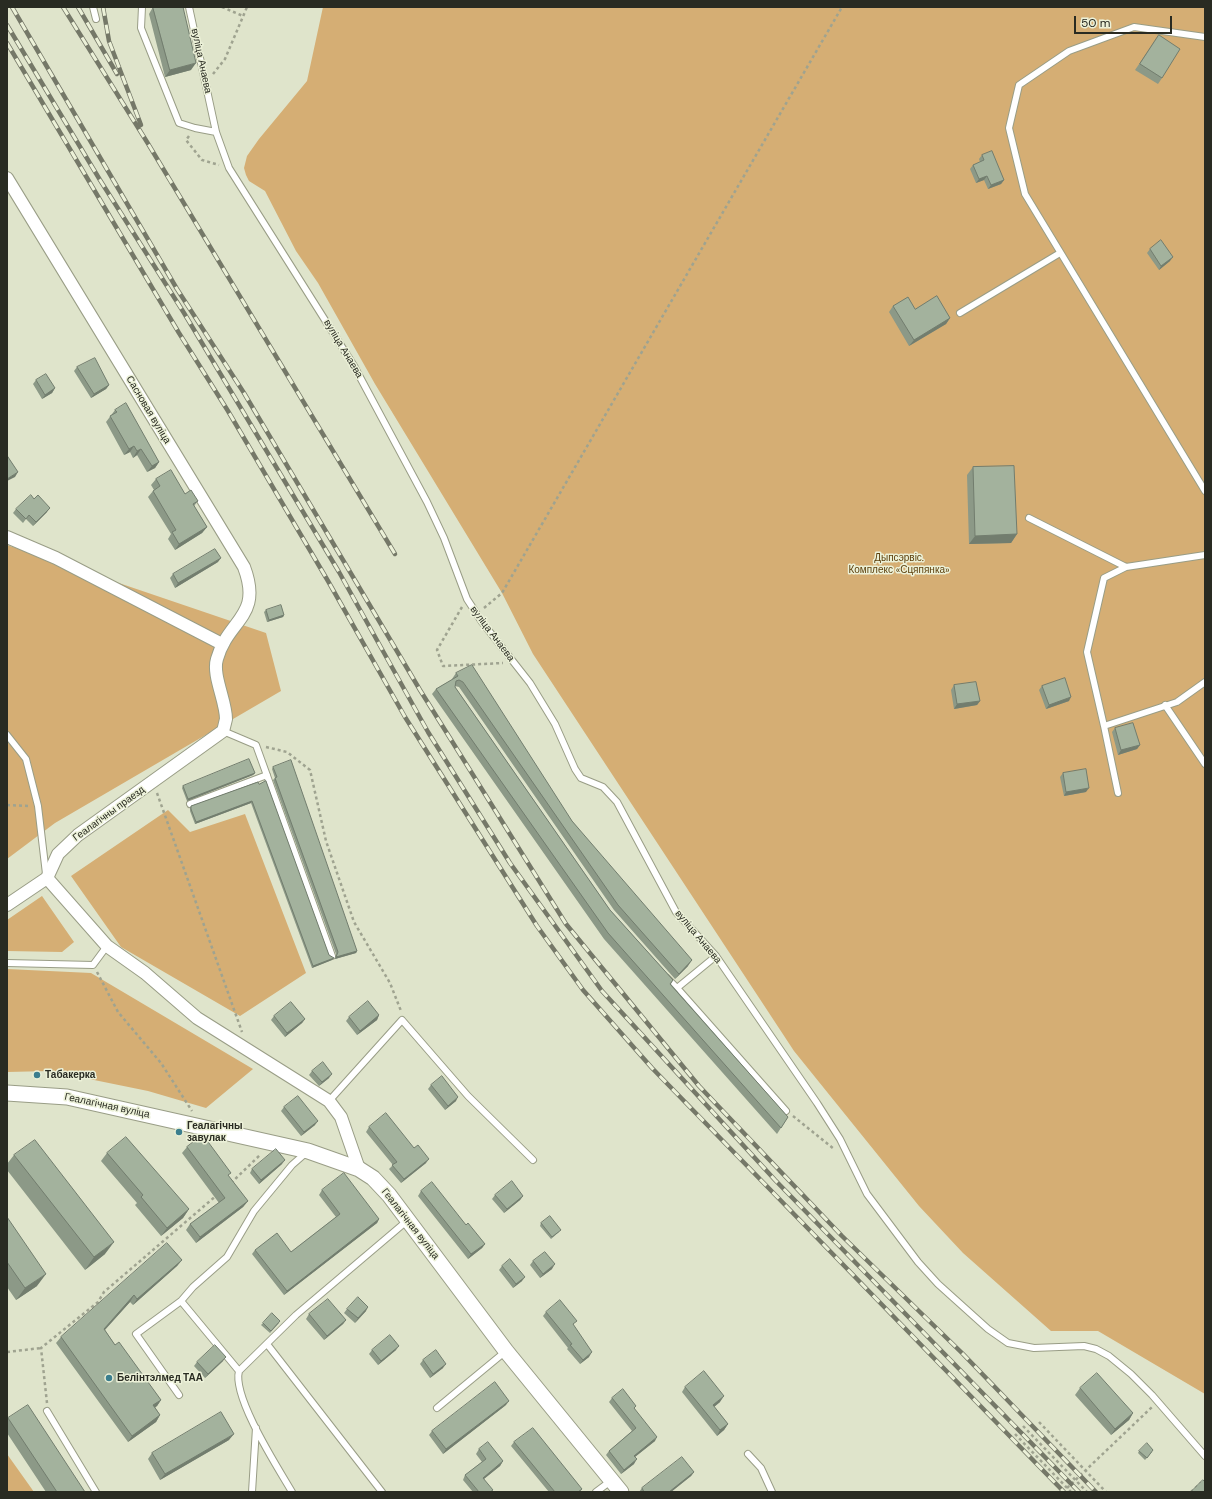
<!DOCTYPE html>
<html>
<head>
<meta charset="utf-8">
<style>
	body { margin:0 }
	#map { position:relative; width:1212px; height:1499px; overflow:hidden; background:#dfe4cb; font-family:"DM Sans",sans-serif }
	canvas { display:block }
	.frame { position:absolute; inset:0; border:8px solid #292b22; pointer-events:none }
	.scale { position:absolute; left:1074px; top:16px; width:98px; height:18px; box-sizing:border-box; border:2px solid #292b22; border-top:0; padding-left:5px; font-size:12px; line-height:14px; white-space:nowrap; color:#292b22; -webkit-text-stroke:3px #ecf1d8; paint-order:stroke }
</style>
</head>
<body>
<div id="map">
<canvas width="1212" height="1499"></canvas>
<div class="frame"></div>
<div class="scale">50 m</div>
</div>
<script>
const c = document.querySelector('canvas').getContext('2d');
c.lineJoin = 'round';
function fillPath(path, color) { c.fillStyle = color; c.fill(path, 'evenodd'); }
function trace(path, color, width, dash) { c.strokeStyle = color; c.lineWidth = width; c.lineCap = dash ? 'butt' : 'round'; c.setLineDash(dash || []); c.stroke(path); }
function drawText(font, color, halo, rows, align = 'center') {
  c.font = font + ' "DM Sans",sans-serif'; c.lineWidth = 3; c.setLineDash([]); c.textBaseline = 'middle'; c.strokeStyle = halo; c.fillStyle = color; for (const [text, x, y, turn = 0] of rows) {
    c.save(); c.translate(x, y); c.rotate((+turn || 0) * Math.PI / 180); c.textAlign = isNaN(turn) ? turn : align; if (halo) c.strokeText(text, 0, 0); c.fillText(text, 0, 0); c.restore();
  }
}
fillPath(new Path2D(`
	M323,7H1205V1394L1098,1331H1051L963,1253L919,1206L794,1051L533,654L502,593L375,384L318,283L296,251L265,191L249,181L246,175L244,168L247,156L259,139L307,81Z
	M7,545L266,633L281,691L55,823L7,859Z
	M168,810L190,832L245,814L306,973L240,1016L121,947L71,876Z
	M42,896L74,942L62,952L7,951V920Z
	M7,969L91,973L253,1069L206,1108L148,1091L50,1071L7,1072Z
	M7,1454L34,1492H7Z`), '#d5ae74');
const service = new Path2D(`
	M93,7L96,19
	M142,7L141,28L179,123L195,128L216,132
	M189,7L216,132L229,168L354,366L427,502L444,538L467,599L482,622L530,683L555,724L575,769L581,778L603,787L617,802L676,912L716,956L817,1103L840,1139L867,1194L918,1262L938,1284L988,1329L1008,1343L1034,1348L1084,1346L1096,1349L1109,1356L1131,1374L1152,1395L1205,1456
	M1205,37L1134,27L1069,51L1019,85L1009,128L1025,194L1205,491
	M960,313L1060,253
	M1029,518L1126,567L1205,555
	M1165,705L1205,764
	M1104,726L1087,652L1104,578L1126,567
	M223,731L256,745L332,956
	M7,735L26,759L38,806L46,874
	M1118,793L1104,726L1177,702L1205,682
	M190,804L267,775
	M7,963L93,965L107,946
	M667,978L677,988L716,956
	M677,988L786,1111
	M329,1101L402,1020L468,1096L533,1160
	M181,1301L239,1371
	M267,1344L382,1492
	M179,1395L136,1334L181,1301L193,1287L227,1257L254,1211L292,1165L308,1151
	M437,1408L506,1351
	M47,1411L96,1492
	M748,1454L761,1468L772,1492
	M252,1492L256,1428
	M292,1492C278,1468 232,1397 239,1371L296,1315L408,1220
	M596,1492L612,1480`);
const minor = new Path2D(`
	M7,178L244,567C263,617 228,619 217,659C212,675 226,701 226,719C225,723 224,728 223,731L78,835L58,854L47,878L7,905
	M7,537L56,558L222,644
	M47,878L107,946L145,973L197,1018L329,1101L341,1117L359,1169`);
const tertiary = new Path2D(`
	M7,1093L67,1097L308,1151L359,1169L373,1178L389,1195L506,1351L621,1492`);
trace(service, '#999d86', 8);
trace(minor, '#999d86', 14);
trace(tertiary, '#999d86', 17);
trace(new Path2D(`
	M222,7L243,16
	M213,74L225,59L247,7
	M189,136L186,140L202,160L219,165
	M462,607L437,650L443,666L503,663
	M484,608L502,593L842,7
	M266,747L287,752L310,770L326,841L354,922L390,983L401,1011
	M157,793L242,1032
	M7,805L30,806
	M97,972L118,1012L161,1063L192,1111
	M793,1116L834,1149
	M231,1183L261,1154
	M7,1352L41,1348
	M47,1403L41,1348L98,1302L104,1292L217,1195
	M1039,1422L1106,1492
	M1023,1426L1087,1492
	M1015,1434L1071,1492
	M1067,1488L1152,1407
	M1191,1492L1201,1483L1205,1487`), '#9fa390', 2.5, [3, 3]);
trace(service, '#fff', 6);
trace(minor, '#fff', 12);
trace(tertiary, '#fff', 15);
const rail = new Path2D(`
	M12,7L177,289L244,393L420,690L566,924L699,1086L842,1236L963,1354L1096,1492
	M63,7L147,142L395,554
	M78,7L117,74
	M103,7L109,41L141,125
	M7,25L100,180L184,313L339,572L428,732L510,863L602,991L775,1180L1079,1492
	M7,43L179,333L228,411L328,581L405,717L537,926L583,990L652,1068L1064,1492`);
trace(rail, '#757868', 4.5);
trace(rail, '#ecf1d8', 3, [9]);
fillPath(new Path2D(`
	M153,7L191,70L165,77L149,14Z
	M1159,35L1162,78L1158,84L1135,70Z
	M982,155L1004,180L1001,184L988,189L984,180L976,183L970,169L973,165L980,162L979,159Z
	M1150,249L1170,261L1159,270L1147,253Z
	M893,306L915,309L950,318L946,324L909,346L889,312Z
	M77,367L109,385L106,389L91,398L74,371Z
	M36,380L55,388L52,393L42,399L33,384Z
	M115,410L159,462L155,468L147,472L137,455L133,458L130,452L124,455L106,422Z
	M973,467L1017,534L1011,543L969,544L967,475Z
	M156,479L185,494L198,501L194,506L207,527L202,533L175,550L168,539L171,534L148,497L153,491L154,490L151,485Z
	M16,509L47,512L33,526L26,519L23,523L13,513Z
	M218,562L175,588L170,578L173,574Z
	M266,610L284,615L283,617L267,622L264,612Z
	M456,673L572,821L688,966L675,979L614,910L459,687L455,686V687L610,910L673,980L671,984L788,1117L777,1134L604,939L432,694L436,689L453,679H452Z
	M954,685L980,701L977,705L954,709L951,690Z
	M1042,686L1069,701L1046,709L1039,690Z
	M1115,728L1140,745L1137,749L1118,755L1112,732Z
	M273,767L357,951L356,953L335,959L336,954L273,780L275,778L272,769Z
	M255,773L253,775L187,801L182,788L183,786Z
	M1063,773L1086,792L1064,796L1060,777Z
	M258,782L329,955L332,960L312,968L251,803L195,824L190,811V808L191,806Z
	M379,1015L377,1020L357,1035L346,1021L349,1017Z
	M274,1016L305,1019L302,1023L285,1037L271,1020Z
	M312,1071L329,1078L319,1086L309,1075Z
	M431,1085L456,1101L445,1110L428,1089Z
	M284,1107L315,1125L301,1136L281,1111Z
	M369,1127L414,1148L426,1163L401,1183L389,1169L393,1165L366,1132Z
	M187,1147L229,1177L248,1201L243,1207L196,1243L186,1230L190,1224L219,1203L182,1153Z
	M107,1153L189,1209L183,1218L161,1236L135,1205L137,1203L101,1161Z
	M14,1155L105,1254L85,1270L7,1170V1164Z
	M282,1164L259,1184L250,1173L252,1169Z
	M322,1190L379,1219L377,1223L284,1295L252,1254L255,1250L291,1252L336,1217L319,1195Z
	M421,1191L466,1225L485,1244L482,1248L468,1259L418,1196Z
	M495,1195L523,1196L520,1200L504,1213L492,1199Z
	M7,1217L37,1286L16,1300L7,1287Z
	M541,1223L559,1232L551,1239L540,1226Z
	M182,1260L177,1266L133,1305L130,1302L105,1330L115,1345L161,1400L157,1406L155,1407L160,1415L156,1422L128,1442L56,1343L61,1337Z
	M533,1261L552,1269L540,1278L530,1265Z
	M502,1266L522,1281L513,1288L499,1270Z
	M347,1309L366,1311L355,1323L344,1313Z
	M546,1312L573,1325L589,1357L580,1364L567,1349L568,1348L543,1316Z
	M309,1314L346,1320L343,1324L324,1340L306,1319Z
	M263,1323H279L270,1333L261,1325Z
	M372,1350H396L378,1365L369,1354Z
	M423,1360L443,1368L430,1378L420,1364Z
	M223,1361L205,1378L194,1366L197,1362Z
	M685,1387L720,1402L714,1407L728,1424L724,1430L717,1436L682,1392Z
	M1080,1388L1133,1413L1129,1420L1111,1435L1075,1395Z
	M612,1398L634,1408L655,1441L635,1457L634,1464L621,1474L606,1455L609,1451L632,1431L609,1402Z
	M506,1405L443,1454L429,1435L432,1431Z
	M8,1418L85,1492H46L7,1433V1419Z
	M229,1440L160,1480L148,1459L152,1453Z
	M514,1442L582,1489L580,1492H549L511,1446Z
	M479,1449L503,1461L500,1466L484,1479L491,1492H473L463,1480L465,1475L482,1462L476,1454Z
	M1139,1451L1152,1452L1145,1460L1138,1453Z
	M694,1472L691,1476L671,1492H639L642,1488Z`), '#8c9987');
fillPath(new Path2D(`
	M196,63L191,70L165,77L170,70Z
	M987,176L984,180L976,183L979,179Z
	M1004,180L1001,184L988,189L991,185Z
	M1173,257L1170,261L1159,270L1161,266Z
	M950,318L946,324L909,346L914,340Z
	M109,385L106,389L91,398L94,394Z
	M55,388L52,393L42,399L45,395Z
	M134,446L130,452L124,455L129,449Z
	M141,449L137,455L133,458L137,451Z
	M159,462L155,468L147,472L152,466Z
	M18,472L15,477L7,481V479Z
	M50,508L47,512L33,526L36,522Z
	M207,527L202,533L175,550L179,544Z
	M1017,534L1011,543L969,544L975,536Z
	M221,558L218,562L175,588L178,583Z
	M284,615L283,617L267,622L269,620Z
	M1071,697L1069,701L1046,709L1049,705Z
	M980,701L977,705L954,709L957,704Z
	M1140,745L1137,749L1118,755L1121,750Z
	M255,773L253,775L187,801L188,799Z
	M1089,788L1086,792L1064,796L1066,792Z
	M252,801L251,803L195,824L196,822Z
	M357,951L356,953L335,959L336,957Z
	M334,958L332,960L312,968L313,966Z
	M692,960L688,966L675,979L679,974Z
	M379,1015L377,1020L357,1035L360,1031Z
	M305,1019L302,1023L285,1037L287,1033Z
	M332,1074L329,1078L319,1086L322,1082Z
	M458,1097L456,1101L445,1110L448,1106Z
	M318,1121L315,1125L301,1136L304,1132Z
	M429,1159L426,1163L401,1183L404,1179Z
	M285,1160L282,1164L259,1184L261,1180Z
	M523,1196L520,1200L504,1213L507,1209Z
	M248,1201L243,1207L196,1243L200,1237Z
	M189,1209L183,1218L161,1236L167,1228Z
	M379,1219L377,1223L284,1295L287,1291Z
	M114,1242L105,1254L85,1270L94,1257Z
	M485,1244L482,1248L468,1259L471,1254Z
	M182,1260L177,1266L133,1305L137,1299Z
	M555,1264L552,1269L540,1278L543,1274Z
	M46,1274L37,1286L16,1300L25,1288Z
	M525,1277L522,1281L513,1288L516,1284Z
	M134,1295L130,1302L100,1335L104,1329Z
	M368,1307L366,1311L355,1323L358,1318Z
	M346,1320L343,1324L324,1340L327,1336Z
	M399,1346L396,1350L378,1365L381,1361Z
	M592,1352L589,1357L580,1364L583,1360Z
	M226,1357L223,1361L205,1378L208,1374Z
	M446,1364L443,1368L430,1378L433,1374Z
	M724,1396L720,1402L709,1411L713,1405Z
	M161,1400L157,1406L149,1412L153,1405Z
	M509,1401L506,1405L443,1454L446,1449Z
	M1133,1413L1129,1420L1111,1435L1115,1429Z
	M160,1415L156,1422L128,1442L132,1436Z
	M728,1424L724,1430L717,1436L720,1430Z
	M234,1434L229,1440L160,1480L165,1474Z
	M657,1437L655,1441L631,1460L634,1456Z
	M637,1459L634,1464L621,1474L624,1470Z
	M503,1461L500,1466L480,1482L483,1478Z
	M694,1472L691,1476L671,1492H669Z`), '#727d6e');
const building = new Path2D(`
	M153,7H183L196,63L170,70Z
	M1159,35L1180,49L1162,78L1140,64Z
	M992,151L1004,180L991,185L987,176L979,179L973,165L984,160L982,155Z
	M1161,240L1173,257L1161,266L1150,249Z
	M937,296L950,318L914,340L893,306L908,297L915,309Z
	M95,358L109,385L94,394L77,367Z
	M46,374L55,388L45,395L36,380Z
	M126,403L159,462L152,466L141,449L137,451L134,446L129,449L110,416L117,412L115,410Z
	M8,457L18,472L7,479V458Z
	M1014,466L1017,534L975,536L973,467Z
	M171,470L185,494L191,490L198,501L193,504L207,527L179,544L172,532L176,530L153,491L160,486L156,479Z
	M31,495L34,499L38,495L50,508L36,522L29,515L26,519L16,509Z
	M215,549L221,558L178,583L173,574Z
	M281,605L284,615L269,620L266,610Z
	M472,665L572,821L692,960L679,974L618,905L463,682L459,680L456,681L455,687L610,910L673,980L670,984L788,1117L781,1128L608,933L436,689L458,676L456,673Z
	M1065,678L1071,697L1049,705L1042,686Z
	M976,682L980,701L957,704L954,685Z
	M1133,723L1140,745L1121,750L1115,728Z
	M249,759L255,773L188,799L183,786Z
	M291,760L357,951L336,957L338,952L275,778L277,777L273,767Z
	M1086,769L1089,788L1066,792L1063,773Z
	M266,781L329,955L334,958L313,966L252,801L196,822L191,809V806L258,782L259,784Z
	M368,1001L379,1015L360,1031L349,1017Z
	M291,1002L305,1019L287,1033L274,1016Z
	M323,1062L332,1074L322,1082L312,1071Z
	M442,1076L458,1097L448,1106L431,1085Z
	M298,1096L318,1121L304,1132L284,1107Z
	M386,1113L414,1148L418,1145L429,1159L404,1179L392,1165L397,1162L369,1127Z
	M203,1135L231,1173L228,1175L248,1201L200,1237L190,1224L225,1198L187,1147Z
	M126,1137L189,1209L167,1228L141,1197L143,1195L107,1153Z
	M35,1140L114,1242L94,1257L14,1155Z
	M276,1149L285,1160L261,1180L252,1169Z
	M344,1173L379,1219L287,1291L255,1250L277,1233L291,1252L340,1214L322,1190Z
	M512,1181L523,1196L507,1209L495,1195Z
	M432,1182L466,1225L468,1223L485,1244L471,1254L421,1191Z
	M550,1216L561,1230L552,1237L541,1223Z
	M7,1217L46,1274L25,1288L7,1262Z
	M167,1243L182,1260L137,1299L134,1295L104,1329L115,1345L119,1342L161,1400L153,1405L160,1415L132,1436L61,1337Z
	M545,1252L555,1264L543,1274L533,1261Z
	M510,1259L525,1277L516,1284L502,1266Z
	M358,1297L368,1307L358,1318L347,1309Z
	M328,1299L346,1320L327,1336L309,1314Z
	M560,1300L577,1321L573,1324L592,1352L583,1360L570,1345L572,1344L546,1312Z
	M272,1313L280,1321L271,1331L263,1323Z
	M390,1335L399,1346L381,1361L372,1350Z
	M215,1345L226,1357L208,1374L197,1362Z
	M436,1350L446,1364L433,1374L423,1360Z
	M704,1371L724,1396L713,1405L728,1424L720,1430L685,1387Z
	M1097,1373L1133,1413L1115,1429L1080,1388Z
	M495,1382L509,1401L446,1449L432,1431Z
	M623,1389L636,1406L634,1408L657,1437L634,1456L637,1459L624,1470L609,1451L636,1428L612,1398Z
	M28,1405L85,1492H57L8,1418Z
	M221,1412L234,1434L165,1474L152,1453Z
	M533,1428L582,1489L578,1492H555L514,1442Z
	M488,1442L503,1461L483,1478L493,1490L490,1492H479L465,1475L486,1459L479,1449Z
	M1147,1443L1153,1450L1147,1458L1139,1451Z
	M682,1457L694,1472L669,1492H644L642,1488Z
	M1203,1480L1205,1482V1492H1191Z`);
fillPath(building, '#a3b29d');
trace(building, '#727d6e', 1);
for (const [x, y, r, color] of [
	[37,1075,4,"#3b7e8e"],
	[179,1132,4,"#3b7e8e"],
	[109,1378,4,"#3b7e8e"]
]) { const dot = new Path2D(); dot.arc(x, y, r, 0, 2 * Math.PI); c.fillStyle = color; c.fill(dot); trace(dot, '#ecf1d8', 1.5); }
drawText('10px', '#292b22', '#ecf1d8', [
	["вуліца Анаева",201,61,78],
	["вуліца Анаева",343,349,59],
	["Сасновая вуліца",148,410,59],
	["вуліца Анаева",492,634,53],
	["Геалагічны праезд",109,814,-36],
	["вуліца Анаева",698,937,50],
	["Геалагічная вуліца",107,1106,12],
	["Геалагічная вуліца",410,1224,52]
]);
drawText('10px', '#5d400d', '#ecf1d8', [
	["Дыпсэрвіс.",899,558],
	["Комплекс «Сцяпянка»",899,570]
]);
drawText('bold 10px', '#292b22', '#ecf1d8', [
	["Табакерка",45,1075],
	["Геалагічны",187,1126],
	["завулак",187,1138],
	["Белінтэлмед ТАА",117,1378]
], 'left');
</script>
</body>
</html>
